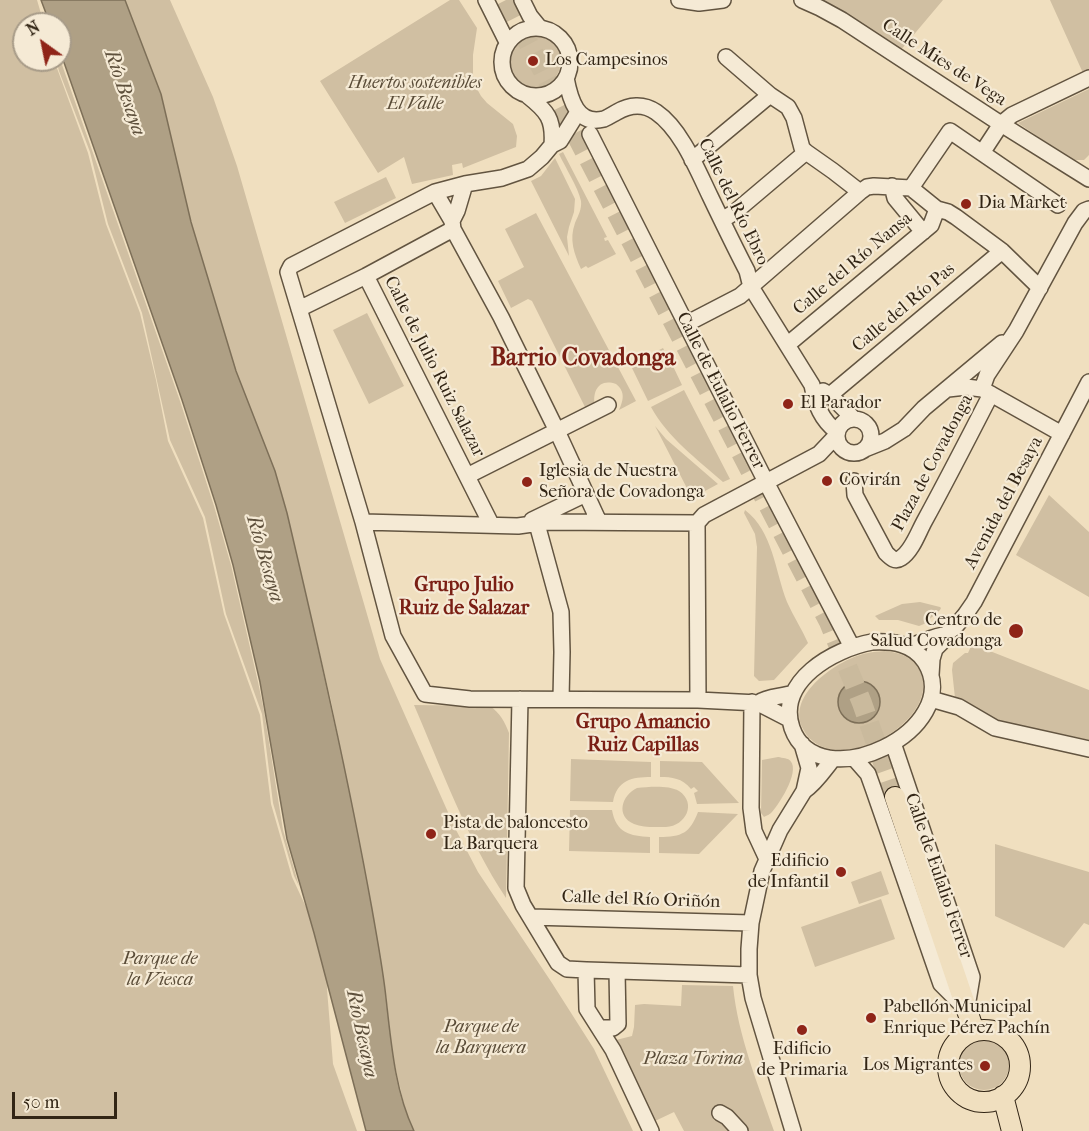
<!DOCTYPE html>
<html>
<head>
<meta charset="utf-8">
<style>
	body { margin:0 }
	#map { position:relative; width:1089px; height:1131px; overflow:hidden; background:#f0dfbf; font-family:"IM FELL French Canon",serif }
	canvas { display:block }
	.north { position:absolute; left:12px; top:12px; width:60px; height:60px; box-sizing:border-box; background:#f5ead5; border:2px solid #a79b88; border-radius:50%; rotate:327deg; font-size:16px; font-weight:700; line-height:24px; text-align:center; color:#322515 }
	.north::after { content:''; display:block; margin:auto; width:21px; height:27px; background:#8f2418; clip-path:polygon(50% 0,100% 100%,50% 72%,0 100%) }
	.scale { position:absolute; left:12px; top:1092px; width:105px; height:27px; box-sizing:border-box; border:3px solid #322515; border-top:0; padding-left:8px; font-size:18px; line-height:21px; white-space:nowrap; color:#322515; -webkit-text-stroke:4px #f5ead5; paint-order:stroke }
</style>
</head>
<body>
<div id="map">
<canvas width="1089" height="1131"></canvas>
<div class="north">N</div>
<div class="scale">50 m</div>
</div>
<script>
const c = document.querySelector('canvas').getContext('2d');
c.lineJoin = 'round';
function fillPath(path, color) { c.fillStyle = color; c.fill(path, 'evenodd'); }
function trace(path, color, width, dash) { c.strokeStyle = color; c.lineWidth = width; c.lineCap = dash ? 'butt' : 'round'; c.setLineDash(dash || []); c.stroke(path); }
function drawText(font, color, halo, rows, align = 'center') {
  c.font = font + ' "IM FELL French Canon",serif'; c.lineWidth = 4.5; c.setLineDash([]); c.textBaseline = 'middle'; c.strokeStyle = halo; c.fillStyle = color; for (const [text, x, y, turn = 0] of rows) {
    c.save(); c.translate(x, y); c.rotate((+turn || 0) * Math.PI / 180); c.textAlign = isNaN(turn) ? turn : align; if (halo) c.strokeText(text, 0, 0); c.fillText(text, 0, 0); c.restore();
  }
}
fillPath(new Path2D(`
	M0,0H37L44,24H24V60H54L88,153L106,224L140,313L156,380L168,441L203,518L224,614L260,715L271,804L292,877L326,950L327,989L333,1064L357,1131H0Z
	M125,0H170L213,97L237,166L380,659L455,828L478,872L552,983L594,1049L633,1131H414L407,1117L393,1057L386,996L372,909L331,701L287,513L275,471L236,371L191,222L161,93Z
	M450,0H459L477,28L473,55V76L476,87L481,96L487,103L513,124L517,136L516,147L463,168L462,163L452,165L453,175L412,184L404,157L378,173L320,81Z
	M811,0H943L900,51Z
	M1050,0H1089V70L1083,73Z
	M509 61a26 26 0 1 1 52 0a26 26 0 1 1-52 0Z
	M60,59L180,401L214,506L231,565L258,682L264,711L283,830L299,886L294,876L273,803L262,714L226,614L205,517L170,440L142,313L108,224L90,152L59,71L56,60Z
	M1089,89V155L1084,160H1072L1018,123Z
	M563,152L607,237L604,238L605,241L608,240L616,254L588,268L586,266L581,269C574,253 569,240 575,223C578,216 582,209 581,201C578,187 565,167 559,154Z
	M555,158L575,199L574,212L569,227L567,237L569,256L531,181L541,176Z
	M386,177L396,198L345,223L334,202Z
	M536,213L636,401L619,410C623,401 626,392 616,384C598,378 592,392 595,407L588,413L532,301L528,299L511,308L498,281L524,267L505,229Z
	M367,313L404,386L369,404L333,330Z
	M663,348L669,360L667,361L668,364L671,362L682,385L648,401L632,368L637,365L636,362Z
	M684,390L730,479L723,482C697,459 668,438 651,407Z
	M655,426L666,439L718,484L692,498Z
	M1049,495L1089,532V597L1016,555Z
	M745,510C773,531 775,571 787,602C793,616 802,629 808,643L774,680L759,681L754,676L757,547L755,534L744,513Z
	M920,602L940,607L941,608L940,610L924,624L919,626L898,620H879L875,616L902,604Z
	M972,644L1089,690V740L990,719L955,698L952,670L953,663L965,653H968Z
	M884,651C898,652 911,656 919,669C947,721 830,783 803,729C787,698 828,668 852,658C863,653 873,652 884,651Z
	M414,705L490,706C500,713 505,722 509,733L506,898C467,839 442,770 414,705Z
	M778,757C779,757 788,759 788,759C803,767 780,803 772,812C769,815 768,815 764,817L761,813L762,760Z
	M571,759L651,762V777C632,777 617,780 613,802L570,801Z
	M660,761L702,762L739,803L697,804L694,793L698,791L694,787L691,789C682,778 672,777 660,777Z
	M637,788C649,787 668,785 679,791C697,803 686,826 666,827C656,827 643,828 634,824C615,816 622,795 637,788Z
	M570,810H612C616,833 630,836 650,837V853L569,851Z
	M698,812L738,814L699,854L659,853V837C682,837 690,833 698,812Z
	M995,844L1089,872V925L1084,923L1064,948L995,916Z
	M881,871L889,894L859,904L851,882Z
	M881,899L895,939L815,967L801,927Z
	M682,985L733,986C738,1036 758,1084 774,1131H749L747,1129L743,1131H684L674,1112L655,1121L616,1040L632,1036L634,1027L635,1005L644,1004L681,1006Z
	M959 1065a25 25 0 1 1 50 0a25 25 0 1 1-50 0Z`), '#d0bfa2');
const water = new Path2D(`
	M41,0H125L161,94L191,222L236,371L275,471L287,513C318,645 348,776 372,909C377,938 383,969 386,998C391,1042 395,1092 414,1131H366L314,933L287,839L260,682L233,565L216,505L182,400L60,51V24H50Z
	M838 702a21 21 0 1 1 42 0a21 21 0 1 1-42 0Z`);
fillPath(water, '#afa085');
trace(water, '#7d6f58', 1.5);
trace(new Path2D(`
	M506,0L829,622L862,703L895,797`), '#caba9d', 20, [20, 10]);
const minor = new Path2D(`
	M486,0L507,42
	M522,0L530,16L539,27
	M679,0L699,3L723,0
	M802,0L820,8L842,20L1001,124L1089,179
	M502 62a34 34 0 1 1 68 0a34 34 0 1 1-68 0Z
	M726,57L770,95L788,107L794,118L802,148L806,152L833,171L860,192
	M566,78C570,99 577,126 604,119C609,117 613,114 617,112C629,105 643,103 656,112C681,129 697,169 710,196C722,221 734,246 747,271L751,287L812,385C816,406 821,419 837,432
	M528,96C547,111 554,119 552,145
	M578,112L560,141L552,145L542,157L528,169L502,178L465,184L435,192L291,266L288,272L363,522L393,636L425,694L470,699L698,700L758,703L789,719
	M590,134L766,482L852,647
	M982,153L1001,124L1012,115L1089,78
	M692,160L770,95
	M892,186L895,198L923,232
	M911,188L950,131L1058,205
	M435,192L452,221L453,229L501,317L557,431L599,522
	M722,220L735,212L806,152
	M452,221L457,211L465,184
	M366,276L491,524
	M299,309L366,276L453,229
	M686,324L740,296L860,192L867,187L874,186L911,188L937,209L948,212L956,217L1002,251L1040,288
	M787,345L931,225L937,209
	M948,389L966,387L982,389L1062,434
	M982,389L987,375L1016,331L1075,223L1084,211L1089,209
	M823,391L830,395L853,418
	M830,395L1002,251
	M837 436a17 17 0 1 1 34 0a17 17 0 1 1-34 0Z
	M865,449L885,441L904,429L924,408L1002,343
	M467,476L608,405
	M854,481L855,495L886,553C891,558 895,562 901,558C912,551 918,533 924,522C947,480 969,437 991,394
	M532,520L586,494
	M363,522L518,526L547,522L697,523L704,515L819,454L836,436
	M697,523L698,700
	M537,524L561,612L562,652L561,699
	M872,642C892,641 913,643 925,662C967,730 817,801 792,728C776,681 834,649 872,642Z
	M908,646C921,644 932,636 945,635
	M931,675L932,659L935,649L941,643L945,635L955,627L965,615L974,602L1089,382
	M520,699L516,888L523,905L558,963L567,969L586,970L749,975
	M931,699L959,707L995,728L1089,749
	M752,702L751,808L754,831L767,859
	M758,703C768,696 782,697 793,693
	M893,743L972,977L967,1007
	M854,758L868,774L873,788L941,984L964,1007
	M804,791C816,783 824,770 833,759
	M531,917L751,923
	M586,970L587,1009L613,1050L651,1131
	M599,1028H613L618,1024L617,971
	M720,1113L727,1117L740,1131
	M793,1131L753,998L749,975V949L751,923L762,871L780,830L804,791L809,768L802,744`);
const major = new Path2D(`
	M895,797L974,1031
	M948 1066a36 36 0 1 1 72 0a36 36 0 1 1-72 0Z
	M1003,1096L1012,1131`);
trace(minor, '#625440', 18);
trace(major, '#322515', 22);
trace(minor, '#f5ead5', 15);
trace(major, '#f0dfbf', 20);
for (const [x, y, r, color] of [
	[533,61,6,"#8f2418"],
	[966,204,6,"#8f2418"],
	[788,404,6,"#8f2418"],
	[827,481,6,"#8f2418"],
	[527,482,6,"#8f2418"],
	[1016,631,8,"#8f2418"],
	[431,834,6,"#8f2418"],
	[841,872,6,"#8f2418"],
	[871,1018,6,"#8f2418"],
	[802,1030,6,"#8f2418"],
	[985,1066,6,"#8f2418"]
]) { const dot = new Path2D(); dot.arc(x, y, r, 0, 2 * Math.PI); c.fillStyle = color; c.fill(dot); trace(dot, '#f5ead5', 2); }
drawText('18px', '#322515', '#f5ead5', [
	["Los Campesinos",545,61],
	["Dia Market",978,204],
	["El Parador",800,404],
	["Iglesia de Nuestra",539,472],
	["Señora de Covadonga",539,493],
	["Covirán",839,481],
	["Centro de",1002,621,"right"],
	["Salud Covadonga",1002,642,"right"],
	["Pista de baloncesto",443,824],
	["La Barquera",443,845],
	["Edificio",829,862,"right"],
	["de Infantil",829,883,"right"],
	["Pabellón Municipal",883,1008],
	["Enrique Pérez Pachín",883,1029],
	["Edificio",802,1050,"center"],
	["de Primaria",802,1071,"center"],
	["Los Migrantes",973,1066,"right"]
], 'left');
drawText('18px', '#322515', '#f5ead5', [
	["Calle Mies de Vega",944,63,33],
	["Calle del Río Ebro",733,202,64],
	["Calle del Río Nansa",853,264,-40],
	["Calle del Río Pas",904,308,-40],
	["Calle de Julio Ruiz Salazar",434,367,63],
	["Calle de Eulalio Ferrer",720,391,63],
	["Plaza de Covadonga",933,463,-62],
	["Avenida del Besaya",1004,503,-62],
	["Calle de Eulalio Ferrer",938,876,71],
	["Calle del Río Oriñón",641,900,2]
]);
drawText('italic 18px', '#5a4c38', '#f5ead5', [
	["Huertos sostenibles",415,84],
	["El Valle",415,105],
	["Parque de",160,960],
	["la Viesca",160,981],
	["Parque de",481,1028],
	["la Barquera",481,1049],
	["Plaza Torina",693,1060]
]);
drawText('italic 20px', '#5e503c', '#f5ead5', [
	["Río Besaya",124,93,71],
	["Río Besaya",264,559,74],
	["Río Besaya",361,1034,78]
]);
drawText('bold 20px', '#7a1f14', '#f5ead5', [
	["Grupo Julio",464,586],
	["Ruiz de Salazar",464,609],
	["Grupo Amancio",643,723],
	["Ruiz Capillas",643,746]
]);
drawText('bold 24px', '#7a1f14', '#f5ead5', [
	["Barrio Covadonga",583,359]
]);
</script>
</body>
</html>
